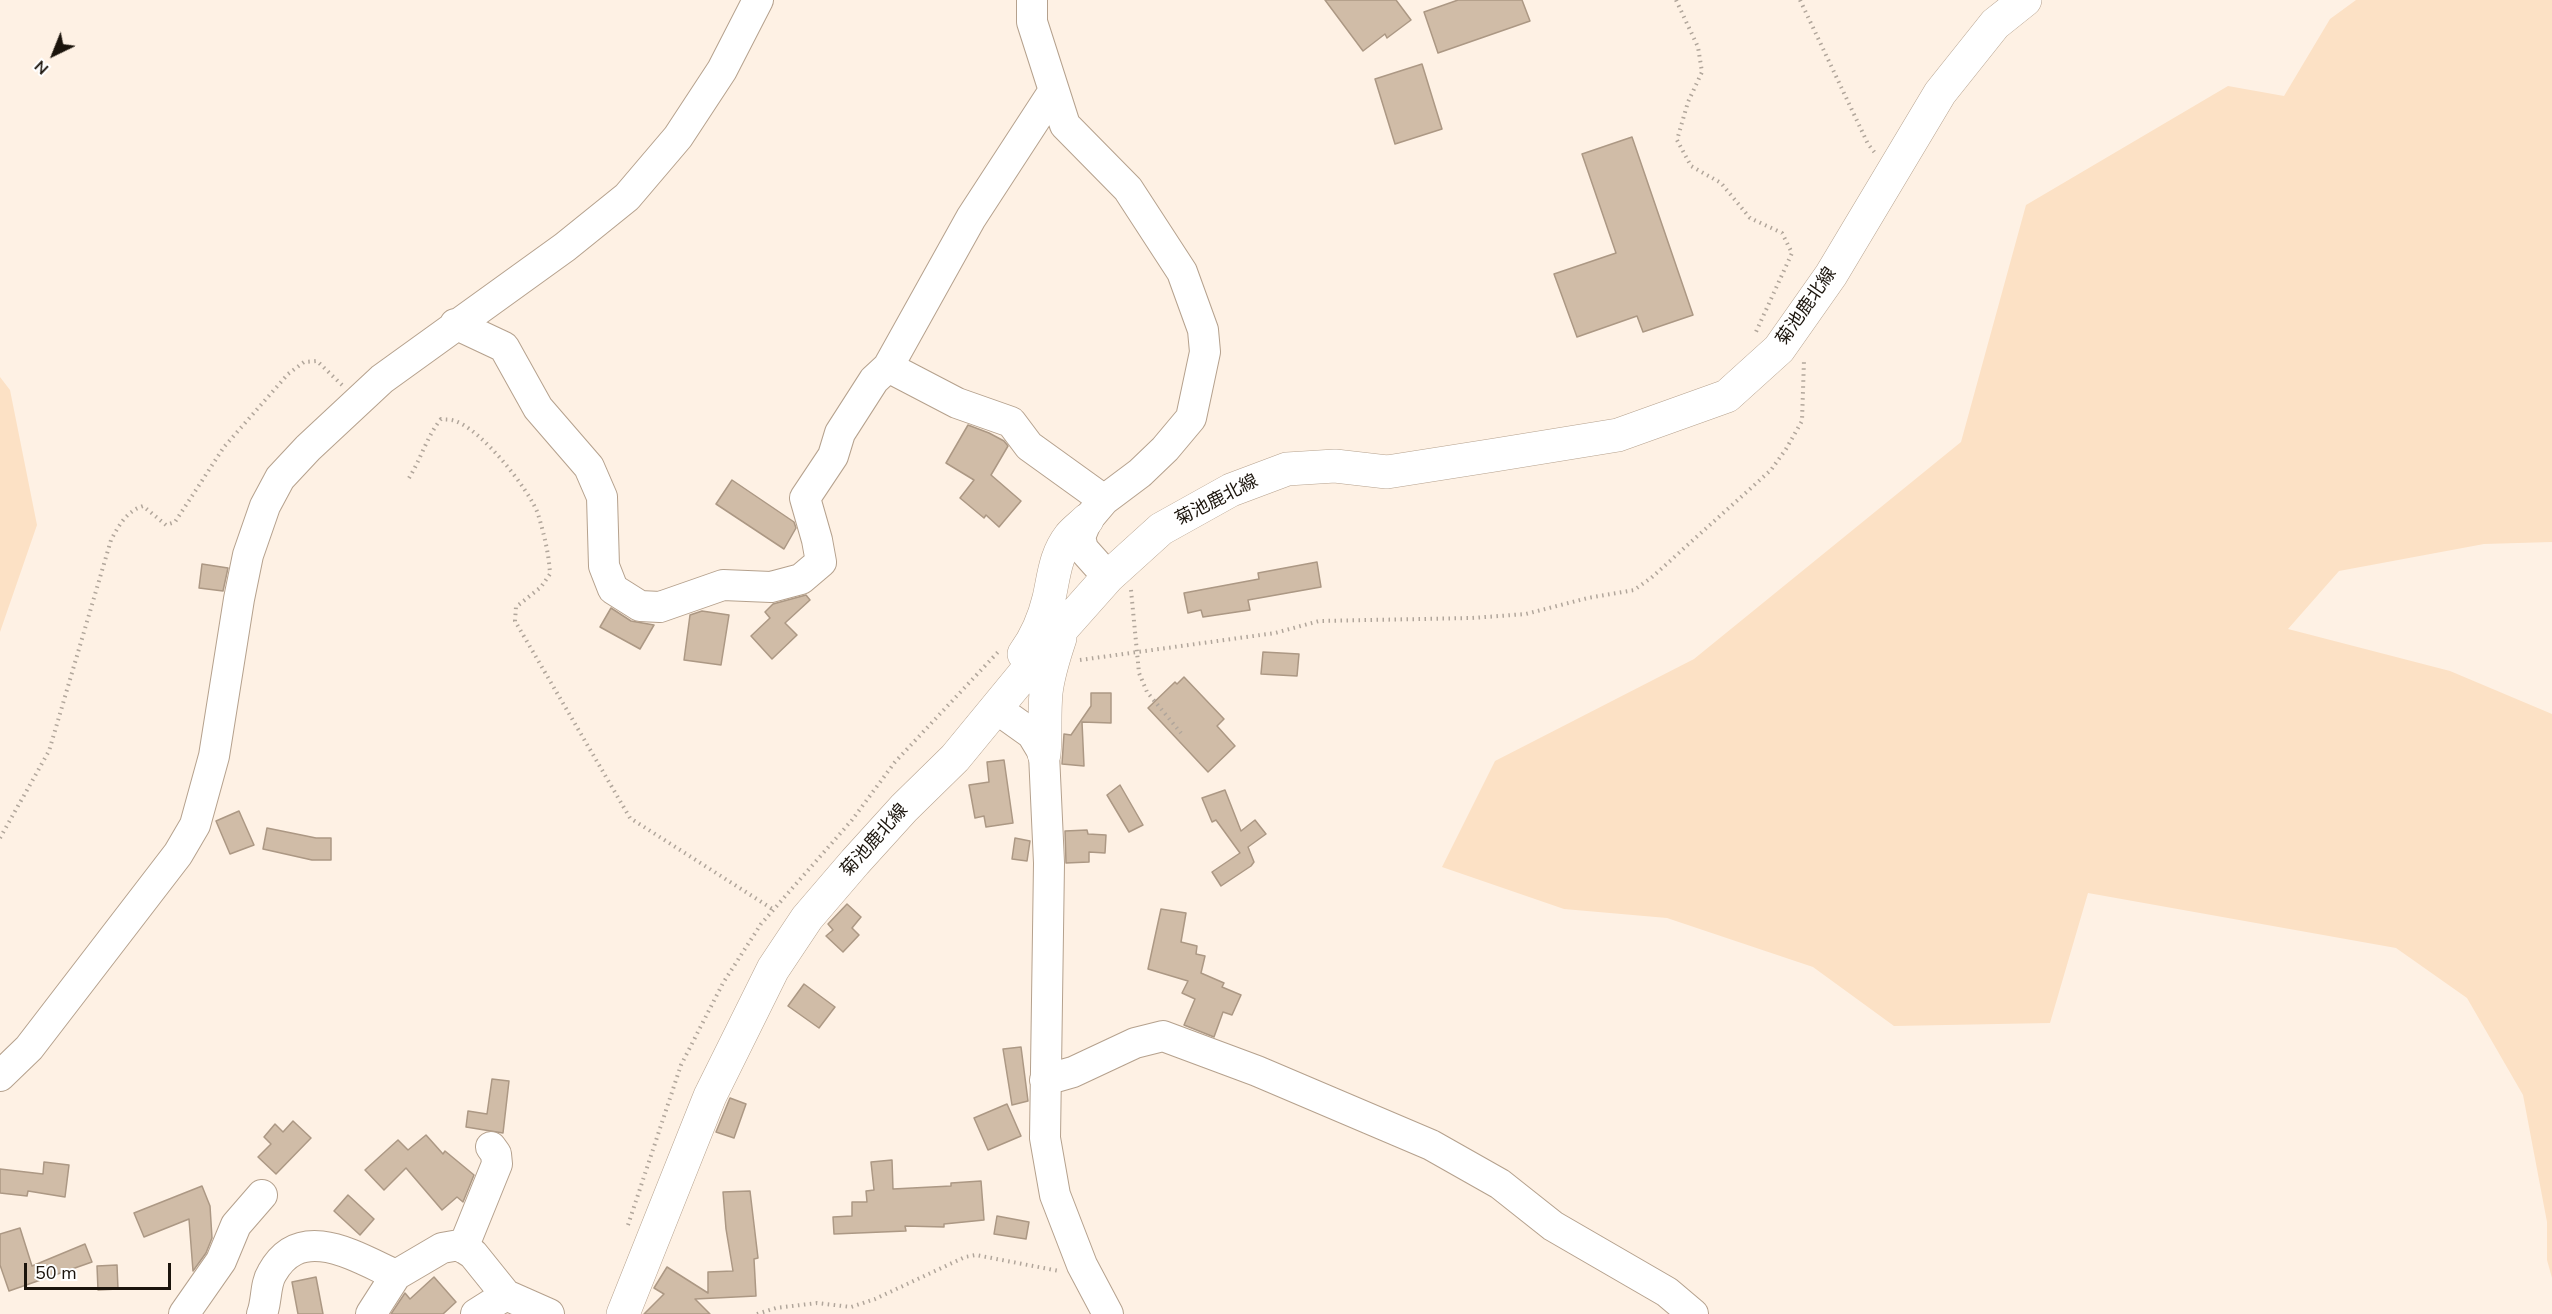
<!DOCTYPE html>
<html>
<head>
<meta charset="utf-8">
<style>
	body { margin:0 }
	#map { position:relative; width:2552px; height:1314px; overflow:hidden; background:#fef1e4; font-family:"Nunito Sans",sans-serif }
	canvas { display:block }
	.north { position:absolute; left:24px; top:24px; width:60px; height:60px; -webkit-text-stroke:4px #fff; paint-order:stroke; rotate:223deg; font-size:16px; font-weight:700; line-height:24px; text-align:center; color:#1b140c }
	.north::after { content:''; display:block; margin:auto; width:21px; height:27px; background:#1b140c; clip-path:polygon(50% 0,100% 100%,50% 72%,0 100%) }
	.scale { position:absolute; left:24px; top:1263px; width:147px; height:27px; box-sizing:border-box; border:3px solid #1b140c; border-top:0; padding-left:8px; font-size:18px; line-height:21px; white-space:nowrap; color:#1b140c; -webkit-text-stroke:4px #fff; paint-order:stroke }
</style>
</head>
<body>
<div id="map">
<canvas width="2552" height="1314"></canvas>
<div class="north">N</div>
<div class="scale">50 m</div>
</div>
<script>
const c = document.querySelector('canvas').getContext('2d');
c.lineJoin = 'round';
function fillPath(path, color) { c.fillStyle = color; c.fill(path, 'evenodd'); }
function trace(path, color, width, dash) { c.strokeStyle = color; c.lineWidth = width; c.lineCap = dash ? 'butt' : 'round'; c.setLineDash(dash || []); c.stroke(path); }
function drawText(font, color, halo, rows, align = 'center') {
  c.font = font + ' "Nunito Sans","Noto Sans JP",sans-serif'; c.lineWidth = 4.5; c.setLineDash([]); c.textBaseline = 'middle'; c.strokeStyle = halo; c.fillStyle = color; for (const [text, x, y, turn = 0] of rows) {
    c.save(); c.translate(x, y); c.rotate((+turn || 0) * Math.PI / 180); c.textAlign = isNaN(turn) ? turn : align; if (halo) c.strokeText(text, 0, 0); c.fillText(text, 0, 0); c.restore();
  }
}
fillPath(new Path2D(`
	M2356,0H2552V542L2484,544L2339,571L2288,629L2450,671L2552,714V1278L2547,1260V1222L2523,1095L2467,998L2396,948L2088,893L2050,1023L1894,1026L1813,967L1667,918L1564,909L1442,867L1495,761L1694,659L1961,442L2026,205L2228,86L2284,96L2330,19Z
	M0,377L10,390L37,525L0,632Z`), '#fce1c5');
const building = new Path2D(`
	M1325,0H1396L1411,20L1387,38L1385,34L1363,51Z
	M1458,0H1522L1530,21L1438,53L1424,12Z
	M1422,64L1442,129L1395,144L1375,79Z
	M1632,137L1693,315L1643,332L1637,316L1577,337L1554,274L1616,253L1582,154Z
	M968,425L989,433L1004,441L1008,446L991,475L1021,501L999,527L986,515L984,518L960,498L974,480L946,463Z
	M732,480L794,522L796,528L784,549L716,504Z
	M1317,562L1321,587L1248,600L1250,610L1203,617L1201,610L1188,613L1184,593L1259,579L1258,573Z
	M202,564L228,568L223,591L199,588Z
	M806,595L810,600L785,623L797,635L772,659L751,636L770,618L765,612L773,604Z
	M611,608L631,621L654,625L640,649L600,627Z
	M702,611L729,615L721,665L684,660L690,615Z
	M1263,652L1299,654L1297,676L1261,674Z
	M1184,677L1224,719L1217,726L1235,746L1208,772L1148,708L1175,682L1177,684Z
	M1091,693H1111V723L1082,722L1084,766L1062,764L1064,734L1071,735L1091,706Z
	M1004,760L1013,823L986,827L984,816L975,818L969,785L989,782L987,762Z
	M1120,785L1143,825L1129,832L1107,795Z
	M1225,790L1241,831L1255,820L1266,834L1248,847L1254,862L1251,866L1221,886L1212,872L1240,853L1216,820L1212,822L1202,798Z
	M239,811L254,845L230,854L216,821Z
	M267,828L316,838H331V860H312L263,849Z
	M1087,830L1088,834L1106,835L1105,853L1089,852V862L1066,863L1065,831Z
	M1015,838L1030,841L1027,861L1012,859Z
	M847,904L861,917L852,928L859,935L843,952L826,936L833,930L828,924Z
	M1161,909L1186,913L1181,942L1197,946L1196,954L1205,956L1201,973L1224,983L1222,987L1241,995L1232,1015L1223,1012L1214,1037L1184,1025L1195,999L1182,993L1188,981L1148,969Z
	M804,984L835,1007L819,1028L788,1006Z
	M1021,1047L1028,1101L1012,1105L1003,1049Z
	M492,1079L509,1081L503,1133L466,1127L468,1111L487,1114Z
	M730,1098L746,1104L734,1138L716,1132Z
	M1007,1104L1021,1136L988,1150L974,1118Z
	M293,1121L311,1138L276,1174L258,1157L271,1144L264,1137L275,1124L283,1132Z
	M426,1135L443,1154L445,1151L474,1175L463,1202L457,1197L442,1210L406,1168L384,1190L365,1170L398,1140L408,1150Z
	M892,1160L893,1189L951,1186V1183L981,1181L984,1220L944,1224V1227L905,1226L906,1231L834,1234L833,1217L852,1216V1202H867L866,1191L874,1190L871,1162Z
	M44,1162L69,1165L65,1197L28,1191L27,1196L0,1193V1169L43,1174Z
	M202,1186L210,1206L212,1238L206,1253L193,1271L189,1219L144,1237L134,1213Z
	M750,1191L758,1258L754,1259L756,1296L695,1299L710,1314H644L664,1294L654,1288L667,1267L708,1293V1272L733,1271L726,1229L723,1192Z
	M348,1195L374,1219L360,1235L334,1211Z
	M997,1216L1029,1222L1026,1239L994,1234Z
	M20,1228L32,1266L85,1244L92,1262L9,1291L0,1265V1234Z
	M117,1265L118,1289L98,1290L97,1266Z
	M316,1277L323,1314H298L292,1282Z
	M434,1277L456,1302L443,1314H391L405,1293L410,1299Z`);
fillPath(building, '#d0bca7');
trace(building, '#ac9884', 1.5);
const minor = new Path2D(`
	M1032,0V22L1065,125L1128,189L1182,272L1203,330L1205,352L1191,418L1165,449L1140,473L1104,500L1087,520L1080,537L1083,549L1108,577
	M455,324L504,347L538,408L589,467L602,497L604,566L613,589L640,606L660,607L723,585L771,587L801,579L821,562L817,540L805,498L833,456L840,433L874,380L888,367L971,218L1053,92
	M888,367L957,403L1011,422L1029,446L1104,500
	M997,709L1032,734L1044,754L1049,863L1045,1138L1055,1195L1082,1265L1108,1314
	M0,1076L29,1048L178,854L195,825L214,756L239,599L248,555L265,506L280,478L308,448L382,379L565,247L627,197L678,137L722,70L758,0
	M1045,1080L1073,1072L1135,1043L1163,1036L1257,1071L1431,1145L1500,1184L1553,1226L1667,1292L1693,1314
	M463,1248L497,1164L496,1154L491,1147
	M184,1314L221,1261L236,1225L262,1195
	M262,1314C267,1301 265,1284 272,1273C301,1221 356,1257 396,1275L442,1248L459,1245L473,1254L506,1295L549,1314
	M371,1314L396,1275
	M476,1314L506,1295`);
const major = new Path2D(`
	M1024,654C1037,636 1044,619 1049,598C1054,576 1055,555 1070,536C1075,530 1082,525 1087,520
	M1044,754C1046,734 1044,714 1046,693C1048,674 1054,656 1060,638
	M623,1314L710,1096L773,969L807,918L855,862L904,808L955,758L1052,640L1108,577L1161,529L1231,490L1287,469L1335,466L1387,472L1495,455L1618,435L1727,396L1779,349L1831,275L1940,93L1995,24L2025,0`);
trace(minor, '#b5a18d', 32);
trace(major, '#b5a18d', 34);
trace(new Path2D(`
	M1676,0L1698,47L1702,72L1688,102L1677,140L1691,166L1721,183L1750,218L1782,233L1792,253L1755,334
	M1800,0L1868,144L1875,153
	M409,478C421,459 427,436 441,419C446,420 451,419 455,421C481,429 529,489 538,514C544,534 549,554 550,574L541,587L516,607L515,621L630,818L774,910
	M1131,590L1139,673L1147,692L1181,733
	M1080,660L1275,633L1319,621L1472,618L1526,614L1588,598L1634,590L1651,578L1771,470L1786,449L1802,421L1804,360
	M0,838L49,751L111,540C119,525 127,511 143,506L166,525L175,522L224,447L288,374L304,362L317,361L342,385
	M628,1225L681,1065L723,983L761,924L852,820L895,762L998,652
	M757,1314L776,1308L817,1303L851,1307L875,1299L965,1257L976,1255L1059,1271`), '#b1a69b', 4, [1.5, 4.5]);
trace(minor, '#fff', 30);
trace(major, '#fff', 33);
drawText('18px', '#1b140c', '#fff', [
	["菊池鹿北線",1807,307,-55],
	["菊池鹿北線",1217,501,-27],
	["菊池鹿北線",875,841,-48]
]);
</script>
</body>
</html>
